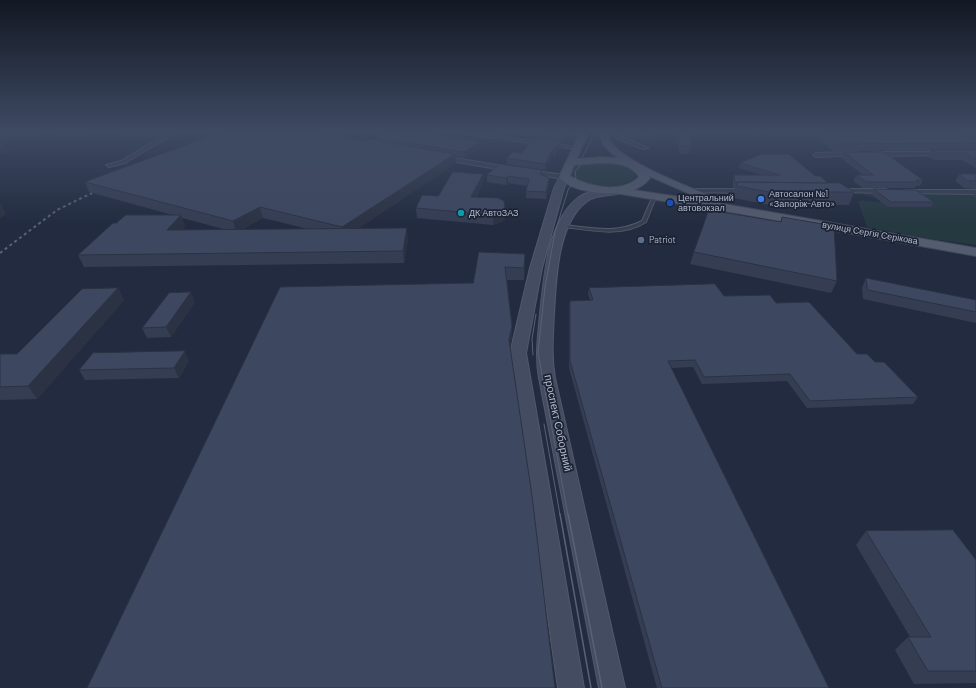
<!DOCTYPE html>
<html>
<head>
<meta charset="utf-8">
<style>
	body { margin:0 }
	canvas { display:block; background:#222b3f }
</style>
</head>
<body>
<canvas width="976" height="688"></canvas>
<script>
const c = document.querySelector('canvas').getContext('2d');
c.lineJoin = 'round';
function fillPath(path, color) { c.fillStyle = color; c.fill(path, 'evenodd'); }
function trace(path, color, width, dash) { c.strokeStyle = color; c.lineWidth = width; c.lineCap = dash ? 'butt' : 'round'; c.setLineDash(dash || []); c.stroke(path); }
function drawText(font, color, halo, rows, align = 'center') {
  c.font = font + ' Barlow,sans-serif'; c.lineWidth = 3.5; c.setLineDash([]); c.textBaseline = 'middle'; c.strokeStyle = halo; c.fillStyle = color; for (const [text, x, y, turn = 0] of rows) {
    c.save(); c.translate(x, y); c.rotate((+turn || 0) * Math.PI / 180); c.textAlign = isNaN(turn) ? turn : align; if (halo) c.strokeText(text, 0, 0); c.fillText(text, 0, 0); c.restore();
  }
}
fillPath(new Path2D(`
	M588,162C603,163 626,160 635,174L634,178C620,191 585,187 572,174L575,166Z
	M861,193L976,194V245L932,239L867,227L858,201C873,199 889,206 903,202L867,196Z`), '#243940');
const lane = new Path2D(`
	M550,130H556L583,135L582,136Z
	M466,132L537,142L538,143L537,144L465,134Z
	M555,144L577,147L578,148L577,149L554,146V145Z
	M653,196L656,197L646,222C622,238 590,230 564,227L562,226L564,225C592,228 616,234 642,221Z`);
const street = new Path2D(`
	M173,130H180L125,163L109,167L106,165L121,161Z
	M614,130H620L618,134L619,135L648,148L643,149L615,137L612,134Z
	M856,152L858,153V155L816,157L813,155L816,153Z
	M942,152L944,153V155L874,156L871,154L874,152Z
	M442,156L509,167L512,169L509,171L440,159V157Z
	M529,170L564,175L567,177L564,179L527,173L526,172Z
	M686,189H748L751,191L748,193L688,192L686,191Z
	M840,189H886L889,191L886,193L838,192L837,191Z
	M906,190H976V194L904,193V191Z`);
const secondary = new Path2D(`
	M564,174L569,177L564,188L542,268L526,353L584,688H558L510,353L530,268L554,188L561,175Z
	M618,188L621,189L623,191L621,193C610,196 596,194 586,202C557,225 556,280 554,314C553,336 551,356 555,378L625,688H599L539,378C535,356 538,336 540,314C544,277 547,221 579,197C590,190 606,190 618,188Z`);
const primary = new Path2D(`
	M581,130H589L577,159L601,157L618,158C607,150 600,144 600,130H608C609,133 608,137 609,139C618,160 689,187 711,196L713,198L707,201L976,248V256L741,214L615,193C598,194 570,191 559,177ZM601,163C616,163 631,164 639,177C621,194 590,187 570,176L574,165ZM649,176L706,201L634,190C640,187 646,184 650,178Z`);
trace(lane, '#51596a', 2);
trace(street, '#51596a', 2);
trace(secondary, '#51596a', 2);
trace(primary, '#3f4758', 2);
fillPath(lane, '#363e4f');
fillPath(street, '#363e4f');
fillPath(secondary, '#444c62');
fillPath(primary, '#545c6f');
trace(new Path2D(`
	M533,355L532,339L536,314
	M544,424L560,515
	M568,515L538,353L545,287L555,232L568,190L576,178L575,172L581,164L580,161L597,130`), '#586176', 1);
trace(new Path2D(`
	M560,514L591,688
	M568,514L602,688`), '#586176', 1.5);
trace(new Path2D(`
	M90,194L92,193`), '#586176', 1.5, [2.5, 2.5]);
trace(new Path2D(`
	M0,253L57,210L92,193`), '#586176', 2, [3, 3]);
fillPath(new Path2D(`
	M54,130H85V131L67,136Z
	M115,130H154L157,137L135,136L124,139Z
	M227,130H347L335,136L364,141H377L376,138L439,135L480,142V147L464,158L455,156L456,163L359,228L408,239L404,263L84,267L78,255L116,223L173,215L89,192L85,182ZM182,218L227,230H182L185,226ZM263,218L308,229L241,230Z
	M491,130H572L571,131H569L568,135L563,144L561,143L560,148L555,156L553,155L545,170L507,164V158L521,153L539,139V136H537V133Z
	M628,130H654L652,140L627,137Z
	M676,130H691L692,136L689,154L679,153L678,143L676,142Z
	M753,130H976V150L833,151L816,136H794L791,133L756,132Z
	M931,150H976V168L962,160H935L928,157Z
	M844,152L923,180L920,186H916L915,188H863L853,181L856,175H863L841,158Z
	M740,163L815,176L828,183L854,192L849,205L793,204L791,209L734,198V194L735,188H733V180L734,175H762L739,168Z
	M959,174H976V189L964,188L955,181Z
	M487,175H542L549,178V185L546,199L526,198V191L528,186L508,183L506,185L487,182Z
	M483,183L476,198L505,209V219L501,222L493,225L417,218L416,208L438,196Z
	M874,189L934,202L931,207H888L872,195Z
	M976,191V198L973,195Z
	M782,217L837,281L831,293L690,264L694,252L780,222Z
	M525,254L524,280H507L512,326V339L473,283Z
	M866,278L976,300V323L863,299L862,288Z
	M118,288L124,300L37,399L0,400V354H17Z
	M589,288L724,296L776,303L857,354L875,362L918,397L913,404L807,408L787,381L702,384L693,367L671,368L829,688H657L569,368V307L570,301L590,300L588,294Z
	M195,302L171,337L147,338L142,328Z
	M189,361L179,378L85,380L79,370Z
	M866,531L976,560V683L914,684L895,650L908,637H910L856,545Z`), '#353d53');
fillPath(new Path2D(`
	M19,130H49L0,142V135Z
	M65,130H85V131L67,136Z
	M129,130H132L135,136L124,139L121,132Z
	M334,130H347L335,136Z
	M569,130L568,135L563,144L564,139Z
	M480,142V147L464,158V152Z
	M561,142L560,148L555,156V149Z
	M6,145L10,152L0,155V147Z
	M553,149V155L545,170V164Z
	M455,154L456,163L344,238L342,227Z
	M483,174V183L471,207V197Z
	M508,176V183L506,185V178Z
	M549,178V185L546,199V192Z
	M0,203L6,214L0,218Z
	M260,207L263,218L236,232L233,221Z
	M505,209V219L501,222L493,225V215Z
	M181,215L185,226L172,242L167,230Z
	M407,228L408,239L404,263L403,251Z
	M118,288L124,300L37,399L28,386Z
	M191,292L195,302L171,337L166,327Z
	M512,326V339L509,353V340Z
	M185,351L189,361L179,378L174,368Z`), '#2b3243');
const building = new Path2D(`
	M0,130H19L0,135Z
	M119,130H129L121,132Z
	M227,130H318L325,131L321,133L364,141L367,139L455,154L342,227L260,207L233,221L85,182Z
	M391,130H439L438,135L480,142L464,152L376,138Z
	M538,130H569L564,139L539,135L542,132L537,131Z
	M628,130H654L653,138L627,135Z
	M677,130H691L692,136H690V146H680V136H677Z
	M818,130H953L955,132L976,140V143L836,144Z
	M967,130H976V134Z
	M535,138L561,142L555,149H553L545,164L507,158L513,152L521,153Z
	M0,144L6,145L0,147Z
	M931,150H976V159L966,153H938Z
	M844,152H884L923,180H916L919,182H866L856,175H873Z
	M762,154H789L815,176H820L828,183L737,182V183H735L734,175H780L740,163Z
	M500,164L542,170L540,174L549,178L546,192L526,191L529,179L508,176L506,178L487,175Z
	M453,172L483,174L471,197L498,198L504,201L505,209L502,212L493,215L416,208L422,195L438,196Z
	M959,174H976V181H968Z
	M737,182L840,183L854,192H797L795,197L737,186Z
	M874,189L916,190L934,202H891Z
	M709,210L781,222L782,217L834,226L837,281L694,252Z
	M126,215H181L167,230L407,228L403,251L78,255L113,223H116Z
	M479,252L525,254L524,268L505,267L512,326L509,340L532,496L555,688H87L280,287L473,283Z
	M866,278L976,300V312L868,290Z
	M715,284L724,296L770,295L776,303L809,302L857,354H867L875,362H884L918,397L810,401L790,374L704,377L695,360L668,361L829,688H662L570,361V301L593,300L589,288Z
	M118,288L28,386L0,387V354H17L82,289Z
	M191,292L166,327L142,328L169,293Z
	M185,351L174,368L79,370L93,353Z
	M953,530L976,560V671H928L908,637H931L866,531Z`);
fillPath(building, '#3e4760');
trace(building, '#2b3243', 1);
const sky = c.createLinearGradient(0, 0, 0, 226);
sky.addColorStop(0, '#131823');
sky.addColorStop(0.58, '#3e4a63');
sky.addColorStop(1, '#3e4a6300');
c.fillStyle = sky;
c.fillRect(0, 0, 976, 226);
for (const [x, y, r, color] of [
	[761,199,4,"#3f7fe0"],
	[670,203,4,"#1a4fb4"],
	[461,213,4,"#0f9aa8"],
	[641,240,4,"#5c6f8a"]
]) { const dot = new Path2D(); dot.arc(x, y, r, 0, 2 * Math.PI); c.fillStyle = color; c.fill(dot); trace(dot, '#1b2334', 1.5); }
drawText('9px', '#b2b9ca', '#1b2334', [
	["Автосалон №1",769,194],
	["«Запоріж-Авто»",769,204],
	["Центральний",678,198],
	["автовокзал",678,208],
	["ДК АвтоЗАЗ",469,213],
	["Patriot",649,240]
], 'left');
drawText('9px', '#b2b9ca', '#1b2334', [
	["вулиця Сергія Серікова",870,233,10]
]);
drawText('11px', '#b2b9ca', '#1b2334', [
	["проспект Соборний",558,423,78]
]);
</script>
</body>
</html>
